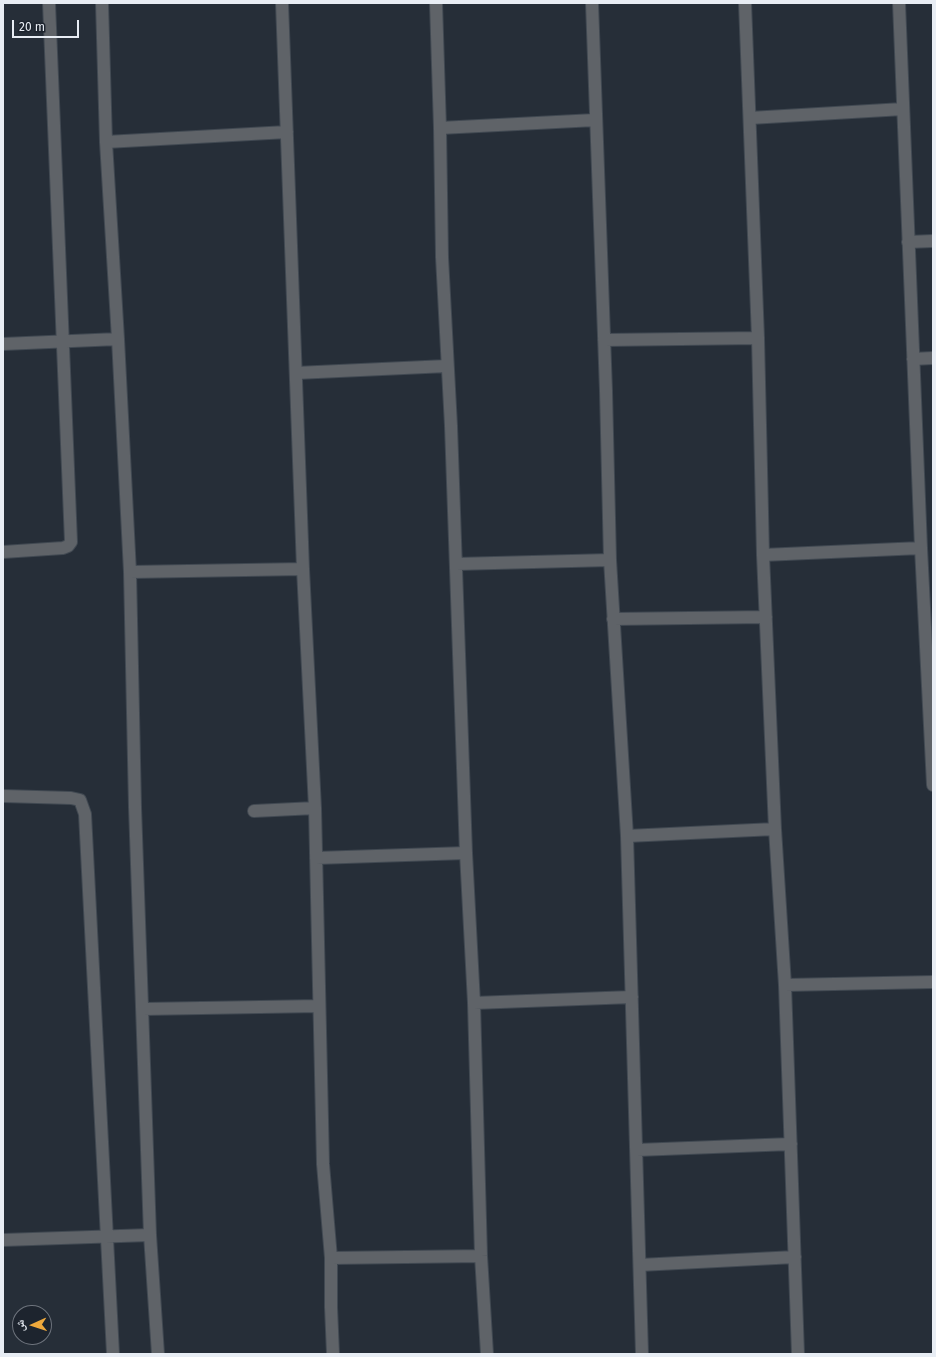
<!DOCTYPE html>
<html>
<head>
<meta charset="utf-8">
<style>
	body { margin:0 }
	#map { position:relative; width:936px; height:1357px; overflow:hidden; background:#262e38; font-family:"Fira Sans","Noto Naskh Arabic",sans-serif }
	canvas { display:block }
	.frame { position:absolute; inset:0; border:4px solid #e8edf4; pointer-events:none }
	.north { position:absolute; left:12px; top:1305px; width:40px; height:40px; box-sizing:border-box; background:#1d242e; border:1px solid #6e747d; border-radius:50%; rotate:267deg; font-size:11px; font-weight:700; line-height:16px; text-align:center; color:#e8edf4 }
	.north::after { content:''; display:block; margin:auto; width:14px; height:18px; background:#eda83c; clip-path:polygon(50% 0,100% 100%,50% 72%,0 100%) }
	.scale { position:absolute; left:12px; top:20px; width:67px; height:18px; box-sizing:border-box; border:2px solid #e8edf4; border-top:0; padding-left:5px; font-size:12px; line-height:14px; white-space:nowrap; color:#e8edf4; -webkit-text-stroke:3px #1d242e; paint-order:stroke }
</style>
</head>
<body>
<div id="map">
<canvas width="936" height="1357"></canvas>
<div class="frame"></div>
<div class="north">ش</div>
<div class="scale">20 m</div>
</div>
<script>
const c = document.querySelector('canvas').getContext('2d');
c.lineJoin = 'round';
function trace(path, color, width, dash) { c.strokeStyle = color; c.lineWidth = width; c.lineCap = dash ? 'butt' : 'round'; c.setLineDash(dash || []); c.stroke(path); }
const street = new Path2D(`
	M102,3L106,142L118,339L130,572L135,807L150,1235L158,1354
	M282,3L303,569L315,808L323,1164L331,1258V1307L333,1354
	M436,3L440,128L442,257L451,426L466,853L474,1003L481,1256L487,1354
	M592,3L606,391L610,560L627,836L642,1354
	M745,3L758,338L763,555L775,829L785,985L798,1354
	M899,3L921,548L933,785
	M750,118L903,109
	M440,128L595,120
	M106,142L287,132
	M908,242L933,241
	M604,340L758,338
	M3,344L118,339
	M913,359L933,358
	M296,373L447,366
	M3,552L63,548L68,546L71,542L49,3
	M763,555L921,548
	M456,564L610,560
	M130,572L303,569
	M613,619L766,617
	M3,796L71,798L80,800L85,814L113,1354
	M254,811L315,808
	M627,836L775,829
	M316,858L466,853
	M785,985L933,982
	M474,1003L632,997
	M143,1009L319,1006
	M637,1150L791,1144
	M3,1240L150,1235
	M331,1258L481,1256
	M640,1265L795,1257`);
trace(street, '#414952', 14);
trace(street, '#5f6368', 12);
</script>
</body>
</html>
